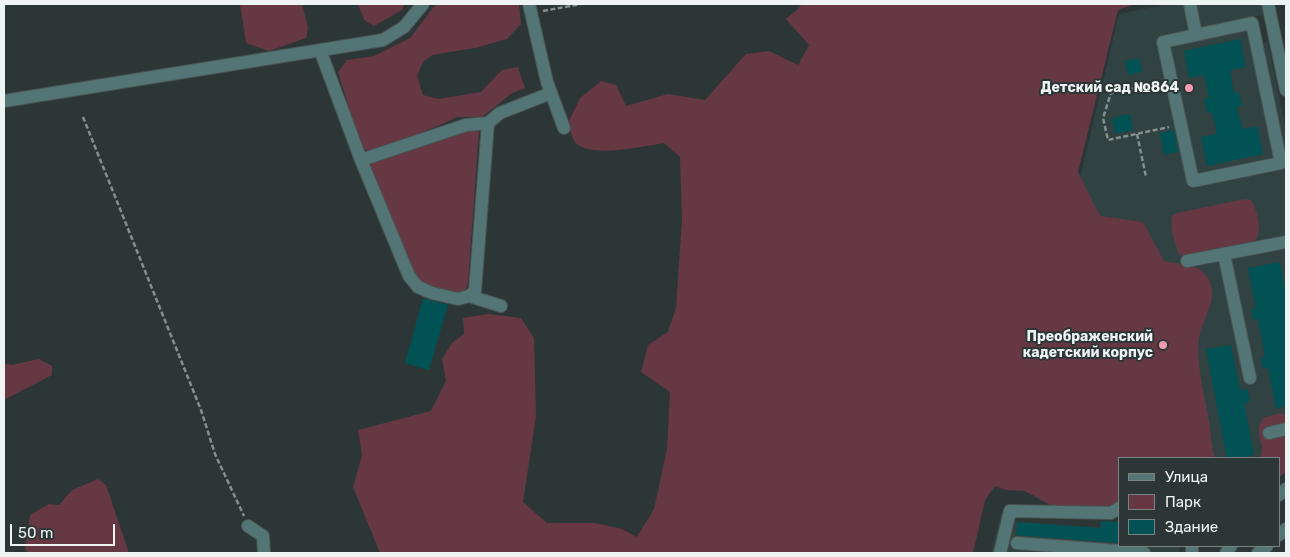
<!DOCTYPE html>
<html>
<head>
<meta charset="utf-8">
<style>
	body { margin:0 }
	#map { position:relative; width:1290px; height:557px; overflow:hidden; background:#2c3636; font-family:Rubik,sans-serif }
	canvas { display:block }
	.frame { position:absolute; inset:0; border:5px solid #eef4f4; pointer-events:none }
	.legend { position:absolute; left:1118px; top:457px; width:162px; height:90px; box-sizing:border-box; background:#2c3636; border:1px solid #7a8282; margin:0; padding:6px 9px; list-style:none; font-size:15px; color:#eef4f4 }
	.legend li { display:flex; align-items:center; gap:10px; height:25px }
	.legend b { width:25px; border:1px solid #7a8282 }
	.scale { position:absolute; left:10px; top:524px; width:105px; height:22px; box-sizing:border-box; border:2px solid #eef4f4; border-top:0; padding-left:6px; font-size:15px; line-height:18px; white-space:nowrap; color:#eef4f4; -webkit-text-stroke:4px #2c3636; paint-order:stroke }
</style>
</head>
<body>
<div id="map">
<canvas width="1290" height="557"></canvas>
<div class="frame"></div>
<ul class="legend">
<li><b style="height:6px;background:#537576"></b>Улица</li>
<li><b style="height:14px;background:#663843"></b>Парк</li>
<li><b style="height:14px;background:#005254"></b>Здание</li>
</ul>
<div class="scale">50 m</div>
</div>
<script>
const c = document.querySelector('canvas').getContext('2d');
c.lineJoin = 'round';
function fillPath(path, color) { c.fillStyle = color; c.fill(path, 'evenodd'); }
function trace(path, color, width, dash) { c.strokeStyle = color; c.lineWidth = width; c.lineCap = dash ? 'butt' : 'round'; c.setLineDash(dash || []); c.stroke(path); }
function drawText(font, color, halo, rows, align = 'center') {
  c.font = font + ' Rubik,sans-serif'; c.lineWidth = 4; c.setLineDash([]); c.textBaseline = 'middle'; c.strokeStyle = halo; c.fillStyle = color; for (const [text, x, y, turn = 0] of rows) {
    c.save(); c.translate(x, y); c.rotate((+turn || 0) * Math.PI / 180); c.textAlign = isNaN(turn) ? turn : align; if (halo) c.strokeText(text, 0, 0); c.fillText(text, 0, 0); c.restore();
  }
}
fillPath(new Path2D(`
	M1168,4H1261L1263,15L1253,17L1259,44L1268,42L1286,131V465L1279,458H1119L1008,481L1119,14Z
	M1001,513L1018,522L1100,528L1101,521L1119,522V546H1180L1179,553H991Z`), '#304242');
fillPath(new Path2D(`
	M240,4H302L308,28L306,38L269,51L246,43Z
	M358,4H405L402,10L374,26L364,20Z
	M436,4H519L521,24L507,39L475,48L432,55L423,62L417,76L423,95L438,99L481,92L502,70L518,67L525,88L512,93L482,117H457L438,126L370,152L362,149L338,72L347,60L374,56L410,38Z
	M802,4H1134L1118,10L1078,172L1100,216L1143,222L1164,261C1179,265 1198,262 1208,278C1219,297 1205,315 1200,333C1194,359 1205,395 1209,421C1211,433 1211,447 1215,458H1119V501L1108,507L1052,506L1025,491L1006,490L995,486L985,500L973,553H380L353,487L362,455L358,430L431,411L446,381L442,359L452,343L464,334L463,318L488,314L521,318L534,338L536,416L523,502L547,523H595L622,529L637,537L654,509L667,449L670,392L641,372L648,345L668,332L676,308L682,219L680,157L664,143C644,146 593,158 577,144C572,140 570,130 568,123L580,98L601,81L616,85L626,106L668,94L705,100L746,54L769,51L798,65L809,45L786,19L797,10Z
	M471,129L479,131L468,283L465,291L455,293L423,284L413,274L370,165L371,160Z
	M1245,199L1251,200C1257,209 1264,234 1254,241L1187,255H1180C1174,245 1170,227 1172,216L1177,213Z
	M39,359L52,366V375L4,400V363L12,365Z
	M1280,413L1286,415V472L1279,477V458H1260C1267,442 1252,436 1263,418Z
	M98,479L106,485L129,553H28L25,549L30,515L49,504L59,505L72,490Z`), '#663843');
fillPath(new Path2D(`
	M1240,39L1246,67L1230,70L1234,93L1239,92L1242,106L1237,107L1242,129L1257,126L1263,154L1207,166L1201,137L1217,134L1212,112L1207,113L1204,99L1209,98L1204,75L1189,78L1184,51Z
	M1139,58L1142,72L1128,75L1125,61Z
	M1130,114L1133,130L1115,134L1112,118Z
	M1174,130L1178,152L1164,155L1160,133Z
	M1280,262L1286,296V406L1276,408L1268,368L1263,369L1261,358L1265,357L1258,319L1253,320L1251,309H1256L1248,268Z
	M423,298L448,305L429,370L405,363Z
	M1231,345L1240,390L1248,389L1250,402L1244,403L1254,455L1239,458H1227L1206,349Z
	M1101,521L1119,522V543L1016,535L1018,522L1101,528Z`), '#005254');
const minor = new Path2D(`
	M529,4L547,82L564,128
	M1190,4L1196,35
	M1268,4L1286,90
	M1252,23L1281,163L1193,181L1163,42Z
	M320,50L361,160L409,276L418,287L432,293L458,299L469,296L475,291L488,123L500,113L551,93
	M4,101L383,40L404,27L423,4
	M361,160L466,125L488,123
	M1224,254L1250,378
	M1187,261L1286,242
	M469,296L501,306
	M1269,433L1286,429
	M1279,495L1286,489
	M248,526L263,536L264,553
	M1279,535L1286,529
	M1017,543L1144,553
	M1192,546V553
	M1000,553L1010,511L1111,513L1119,508
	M1226,553L1231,546
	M1258,553L1267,546`);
trace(minor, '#4b5454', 14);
trace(new Path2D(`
	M543,11L581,4
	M1158,83L1111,93L1103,118L1108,140L1169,127
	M83,117L201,410L215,454L244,516
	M1137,134L1146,177`), '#868f8f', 2.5, [5, 2.5]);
trace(minor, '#537576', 12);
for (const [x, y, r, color] of [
	[1189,88,5,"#f29aae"],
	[1163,345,5,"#f29aae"]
]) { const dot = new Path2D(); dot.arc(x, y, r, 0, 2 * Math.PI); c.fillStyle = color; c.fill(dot); trace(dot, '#2c3636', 2); }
drawText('bold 14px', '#eef4f4', '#2c3636', [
	["Детский сад №864",1179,88],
	["Преображенский",1153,337],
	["кадетский корпус",1153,353]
], 'right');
</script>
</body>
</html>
